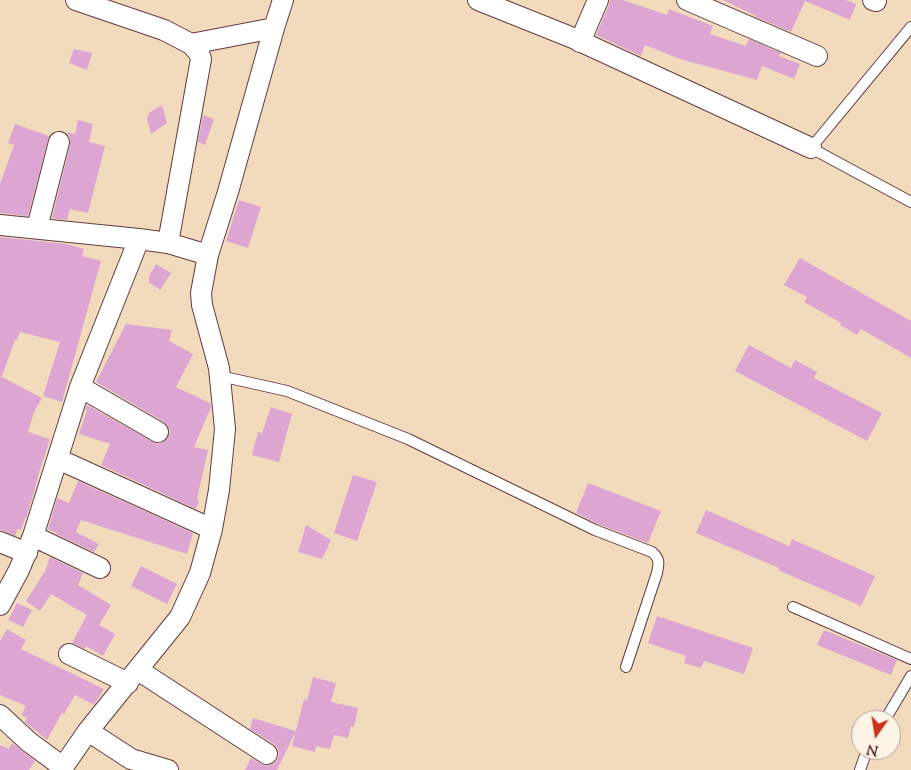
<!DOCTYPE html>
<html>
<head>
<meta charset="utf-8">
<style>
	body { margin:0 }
	#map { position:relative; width:911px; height:770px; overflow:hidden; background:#f2dbbc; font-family:"Sorts Mill Goudy",serif }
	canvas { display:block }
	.north { position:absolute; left:851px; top:710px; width:50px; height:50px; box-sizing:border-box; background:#fcf5e5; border:1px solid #b59f9b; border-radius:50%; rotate:193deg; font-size:14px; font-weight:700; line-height:20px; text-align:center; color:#4a1f2b }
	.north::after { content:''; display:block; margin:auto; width:18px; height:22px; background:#c8321e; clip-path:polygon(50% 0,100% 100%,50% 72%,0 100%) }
</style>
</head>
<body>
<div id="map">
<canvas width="911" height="770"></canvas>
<div class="north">N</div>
</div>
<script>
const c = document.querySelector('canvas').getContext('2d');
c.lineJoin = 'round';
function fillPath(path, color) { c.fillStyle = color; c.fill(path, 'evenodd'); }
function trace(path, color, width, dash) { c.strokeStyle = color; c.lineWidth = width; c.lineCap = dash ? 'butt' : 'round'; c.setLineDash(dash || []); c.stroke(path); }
fillPath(new Path2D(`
	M610,0H623L667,15L669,9L713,26L710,34L746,46L749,39L781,53L779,56L800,64L794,79L762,66L757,80L680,59L645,45L641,56L596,35L609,5Z
	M723,0H846L856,4L850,20L805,1L791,32L756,17V16Z
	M74,49L92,53L87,70L69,63Z
	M162,105L167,123L151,134L147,119L149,113Z
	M203,115L214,119L205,145L198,142Z
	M78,120L93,124L89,142L105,146L88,213L70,209L67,220L52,218L70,145V138L67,132L75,134Z
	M15,124L49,136L28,216L0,213V184L14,145L8,143Z
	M239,200L261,207L248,248L226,241Z
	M0,237L67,244L84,249L82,256L101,261L62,402L43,396L60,342L20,332L16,341L15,340L2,376H0Z
	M800,258L911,321V358L861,329L857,335L840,325L841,323L804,302L807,297L784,285Z
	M156,264L171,273L160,290L149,282V276Z
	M126,324L172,330L169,341L193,354L176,387L210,403L211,407L194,447L208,450L197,499L199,500L196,509L101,465L110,444L79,434L87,410L85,409L87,405L153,442L158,444L163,442L168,437L170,432L168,427L164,422L96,382Z
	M749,345L791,368L795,360L817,372L814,378L882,413L867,441L735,371Z
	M0,376L42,398L34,412L28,432L50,439L38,476L35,489L26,518H25L21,530L17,529L16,536L0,530Z
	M271,407L292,414L279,462L252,455L258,432L262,433Z
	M353,475L377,482L357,541L334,533Z
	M78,481L193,533L187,554L81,520L76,532L99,544L94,552L56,534L57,533L48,529L57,498L69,503Z
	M588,483L661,511L648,543L598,524L576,513Z
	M706,510L789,546L792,539L875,576L861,606L778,570L779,568L696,533Z
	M306,525L331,540L322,559L298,552Z
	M50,557L83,573L78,585L111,605L99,625L115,634L103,656L86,646L85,649L72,643L87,615L51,594L40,611L26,601L45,571Z
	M141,566L177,584L167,604L131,586Z
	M17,603L32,610L23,627L8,620Z
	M657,616L753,648L744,674L704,661L701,668L684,663L686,656L648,643Z
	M7,629L26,640L21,649L104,689L94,705L75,695L64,714L62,713L47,740L25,722L27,718L21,715L26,706L0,695V641Z
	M824,630L897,660L891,675L817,645Z
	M313,677L336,683L331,702L358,708L354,727L351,726L348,738L334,735L330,749L316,746L315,752L292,746L304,699L307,700Z
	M253,718L296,731L277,770H245L251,758L261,764L267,766L273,764L277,761L279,755L278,749L274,744L250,729Z
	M12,743L35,761L29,770H0V745L9,749Z`), '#dda6d2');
const lane = new Path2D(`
	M911,27L811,148L911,202
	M220,376L287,391L408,439L595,530L652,552C660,559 659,563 657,573L626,667
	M793,607L911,659
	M885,720L911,676
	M860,770L867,750`);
const street = new Path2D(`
	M76,0L164,30L191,44L199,53L201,59L168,243
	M478,0L573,38L811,148
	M687,0L817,56
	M873,0L876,1
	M580,42L598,0
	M191,44L274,28
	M0,225L139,239L168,243L208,255
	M37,228L59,142
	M80,387L158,432
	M58,459L212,529
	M33,536L100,568
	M0,542L27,553
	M0,605L19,570L33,536L80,387L139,239
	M69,654L128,683
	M138,670L267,754
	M0,715L29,742L63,767
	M88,731L131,759L168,770
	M61,770L88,731L180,617L200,573L212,529L219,490L225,429L219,368L202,305L201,293L208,255L228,192L274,28L283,0`);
trace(lane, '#633b41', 12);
trace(street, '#633b41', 22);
trace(lane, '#fff', 10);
trace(street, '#fff', 20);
</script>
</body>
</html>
